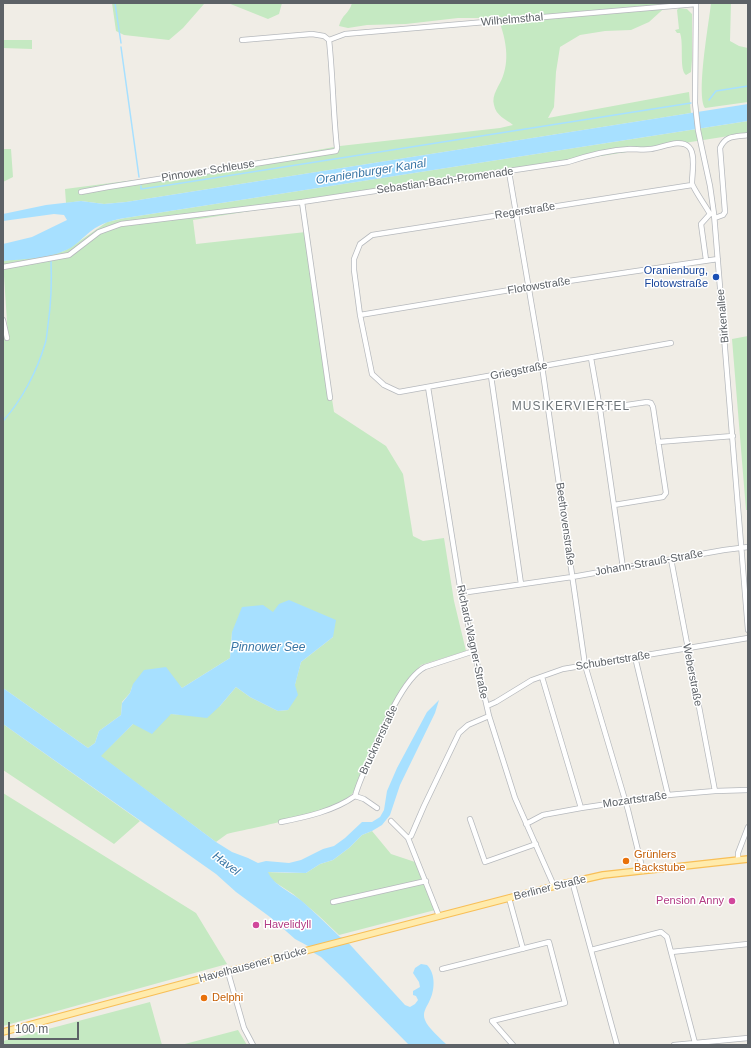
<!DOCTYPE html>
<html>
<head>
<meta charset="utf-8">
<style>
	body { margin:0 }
	#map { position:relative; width:751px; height:1048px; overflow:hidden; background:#f0ede6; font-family:Helvetica,sans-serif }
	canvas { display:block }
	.frame { position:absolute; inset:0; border:4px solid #5d6267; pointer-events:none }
	.scale { position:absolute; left:8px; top:1022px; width:71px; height:18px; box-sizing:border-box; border:2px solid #5d6267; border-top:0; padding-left:5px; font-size:12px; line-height:14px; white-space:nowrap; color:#5d6267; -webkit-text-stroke:3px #fff; paint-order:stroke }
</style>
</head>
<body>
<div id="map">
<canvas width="751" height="1048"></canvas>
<div class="frame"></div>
<div class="scale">100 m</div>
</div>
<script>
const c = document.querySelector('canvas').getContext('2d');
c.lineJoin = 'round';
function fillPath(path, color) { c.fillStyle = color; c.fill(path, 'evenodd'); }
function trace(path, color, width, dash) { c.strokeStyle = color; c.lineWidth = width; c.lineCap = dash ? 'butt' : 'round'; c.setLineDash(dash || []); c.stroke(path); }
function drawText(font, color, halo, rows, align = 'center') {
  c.font = font + ' Helvetica,sans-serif'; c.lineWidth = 3; c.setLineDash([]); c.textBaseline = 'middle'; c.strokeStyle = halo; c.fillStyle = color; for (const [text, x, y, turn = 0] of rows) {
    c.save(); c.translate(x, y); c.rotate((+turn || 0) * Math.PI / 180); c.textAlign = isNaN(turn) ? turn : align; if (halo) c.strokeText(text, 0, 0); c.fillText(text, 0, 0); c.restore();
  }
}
fillPath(new Path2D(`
	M112,3H216L204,4L183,28L169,40L124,35L116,31Z
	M228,3H282L279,14L268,19Z
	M352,3H670L649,22L631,30L605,31L580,35L560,47L556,72L554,107L548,118L689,92L691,113L126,202L104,204L81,201L66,203L65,189L134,180L145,181L340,146L500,128L513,125C506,119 496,116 494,105C491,95 500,85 503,76C510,57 505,36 498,18H458L406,24L367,25L348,28L339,26C342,14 349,14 352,3Z
	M711,3H731L730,41L739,46L748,48V102L705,108C696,94 709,23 711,3Z
	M679,8L687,9L692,14V60L691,72L686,75C679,70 684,44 680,33H677L675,30L679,29L677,10Z
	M3,40H32V49L3,48Z
	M748,121V133L193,220L196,244L306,232L334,412L386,446L403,474L413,536L423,541L444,538L454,601L466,651L421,665L399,693L379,731L353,793C334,813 256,827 227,834L216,842L100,756L133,724L171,714L186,715L220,706L236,687L250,697L278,711L288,710L301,662L333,637L273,612L232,632L230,658L182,688L177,683L132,687L130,693L122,702L121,715L99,731L95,743L88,748L3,688V338L8,337L3,261L42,256L64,251L74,245L107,222L125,218Z
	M3,149H11L13,177L3,182Z
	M748,336V510H746L732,339Z
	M3,724L140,821L114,844L3,770Z
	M3,793L196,913L227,964L3,1026Z
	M372,831L391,854L418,863L439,909L339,935L319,916L293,894L270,879L267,872L288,873H306L320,864L333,860L349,848L362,835Z
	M150,1002L162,1045H3V1041Z
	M238,1030L247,1045H181Z`), '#c5e9c2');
fillPath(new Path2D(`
	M748,104V121L125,218C113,220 101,223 91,231C82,238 75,247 64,251C45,259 23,259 3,261V244L32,237L67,220L64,215L54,214L3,221V214L46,205L81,201L104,204L126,202Z
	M289,600L336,620L333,637L301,662L295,685L298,695L288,710L278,711L250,697L236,687L220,706L207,718L171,714L152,734L133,724L101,756L216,842L232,852L248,858L258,863L266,861L289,863L301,860L323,849L334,846L345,838L362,822H372L380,817L384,810L387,791L397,768L427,712L439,700L435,713L400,785L390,815L382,825L372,831L362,835L349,848L333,860L320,864L306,873L268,872C273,885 293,893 303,902C316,914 328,925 340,937L344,938L405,1005L410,1007L415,1004L418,1000L416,996L413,995V991L420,987L419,982L413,973L415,968L421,964L427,965C436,974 435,991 429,1002C426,1008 422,1013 425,1020C428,1028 441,1039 447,1045H409L343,978L321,957L314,953L308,946L295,939L270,917L236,892L216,874L3,724V688L88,748L95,743L99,731L121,715L122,703L130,693L133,684L144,670L166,667L182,688L230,658L232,632L242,607L263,605L273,612L279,604Z`), '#a7e0ff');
trace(new Path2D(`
	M115,3L121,43
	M121,47L139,177
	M709,100L716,91L748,86
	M141,186V189L169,185L691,103
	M3,421C22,400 37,371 45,344C47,338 47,331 48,325C51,304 52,283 51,261`), '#a7e0ff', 1.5);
const minor = new Path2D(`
	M696,3L695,103L698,130L710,186L714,214L748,630
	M329,40L345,34L696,4
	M509,172L542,366L585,665L628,810L643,871
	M81,192L108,187L336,151L337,148C333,112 333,76 329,40L324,36L312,34L242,40
	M302,202L330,398
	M715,218L723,215L725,212L720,148C726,135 735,137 748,135
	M706,260L701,224L710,214
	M3,267L69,255L99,232L121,224L302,202L568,162C589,155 608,150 630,149C637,149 644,150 651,149C662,148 680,138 689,147C696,154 692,174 692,183C692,187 707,208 710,214H714
	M360,315L528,287L718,259
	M3,320L7,338
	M671,343L399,392L384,385L372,374L360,315L354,270V259L360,244L372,235L692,185
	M591,358L600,409L623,568
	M491,376L521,584
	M428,387L461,593L489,716L515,798L554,886
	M600,409L647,402L651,403L653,407L666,493L663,497L614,505
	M658,442L733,436
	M671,559L715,791
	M461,593L572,577L724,550L748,547
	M635,657L668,795
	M542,677L581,808
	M487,706L496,702L532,680L563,669L748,638
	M355,796L364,799L377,808
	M470,819L485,862L536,844
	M391,821L408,838L439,916
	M281,822C306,817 334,811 355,796C359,782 365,769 371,756C381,732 403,678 425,667L474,651
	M526,824L543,815L581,808L668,795L715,791L748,790
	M408,838L411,836L424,806L459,733L468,725L489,716
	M738,860V853L748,827
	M572,881L617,1045
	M509,898L523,949
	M333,902L426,881
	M591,950L661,932L667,937L695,1043
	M671,952L748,944
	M442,969L549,942L565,1003L492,1021L513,1045
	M228,972L244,1028L253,1045
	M674,1045L748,1038`);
const major = new Path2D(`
	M3,1032L301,952L563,884L603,875L748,859`);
trace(minor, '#b6b9bd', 6);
trace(major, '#f8bf57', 8);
trace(minor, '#fff', 4.5);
trace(major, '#ffebac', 5.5);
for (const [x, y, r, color] of [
	[716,277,4,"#1a4fb4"],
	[626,861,4,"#e8710a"],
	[732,901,4,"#d1479c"],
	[256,925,4,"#d1479c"],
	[204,998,4,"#e8710a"]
]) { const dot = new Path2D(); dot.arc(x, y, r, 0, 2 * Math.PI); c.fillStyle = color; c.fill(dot); trace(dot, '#fff', 1.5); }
drawText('11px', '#5d6267', '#fff', [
	["Wilhelmsthal",512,20,-5],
	["Pinnower Schleuse",208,171,-9],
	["Sebastian-Bach-Promenade",445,181,-8],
	["Regerstraße",525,211,-9],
	["Flotowstraße",539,286,-9],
	["Birkenallee",723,316,-95],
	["Griegstraße",519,371,-11],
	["Beethovenstraße",565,524,82],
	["Johann-Strauß-Straße",649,563,-10],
	["Richard-Wagner-Straße",472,642,78],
	["Schubertstraße",613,661,-9],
	["Weberstraße",692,675,79],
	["Brucknerstraße",379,740,-65],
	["Mozartstraße",635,800,-8],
	["Berliner Straße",550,888,-14],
	["Havelhausener Brücke",253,965,-15]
]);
drawText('11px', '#164399', '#fff', [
	["Oranienburg,",708,271],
	["Flotowstraße",708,284]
], 'right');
drawText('11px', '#c56008', '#fff', [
	["Grünlers",634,855],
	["Backstube",634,868],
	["Delphi",212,998]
], 'left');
drawText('11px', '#b23c85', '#fff', [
	["Pension Anny",724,901],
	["Havelidyll",264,925,"left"]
], 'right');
drawText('italic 12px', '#3976a5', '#fff', [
	["Oranienburger Kanal",371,172,-9],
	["Pinnower See",268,648],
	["Havel",226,864,37]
]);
c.letterSpacing = '1px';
drawText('12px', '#6e7579', '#fff', [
	["MUSIKERVIERTEL",571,407]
]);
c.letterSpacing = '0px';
</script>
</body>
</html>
